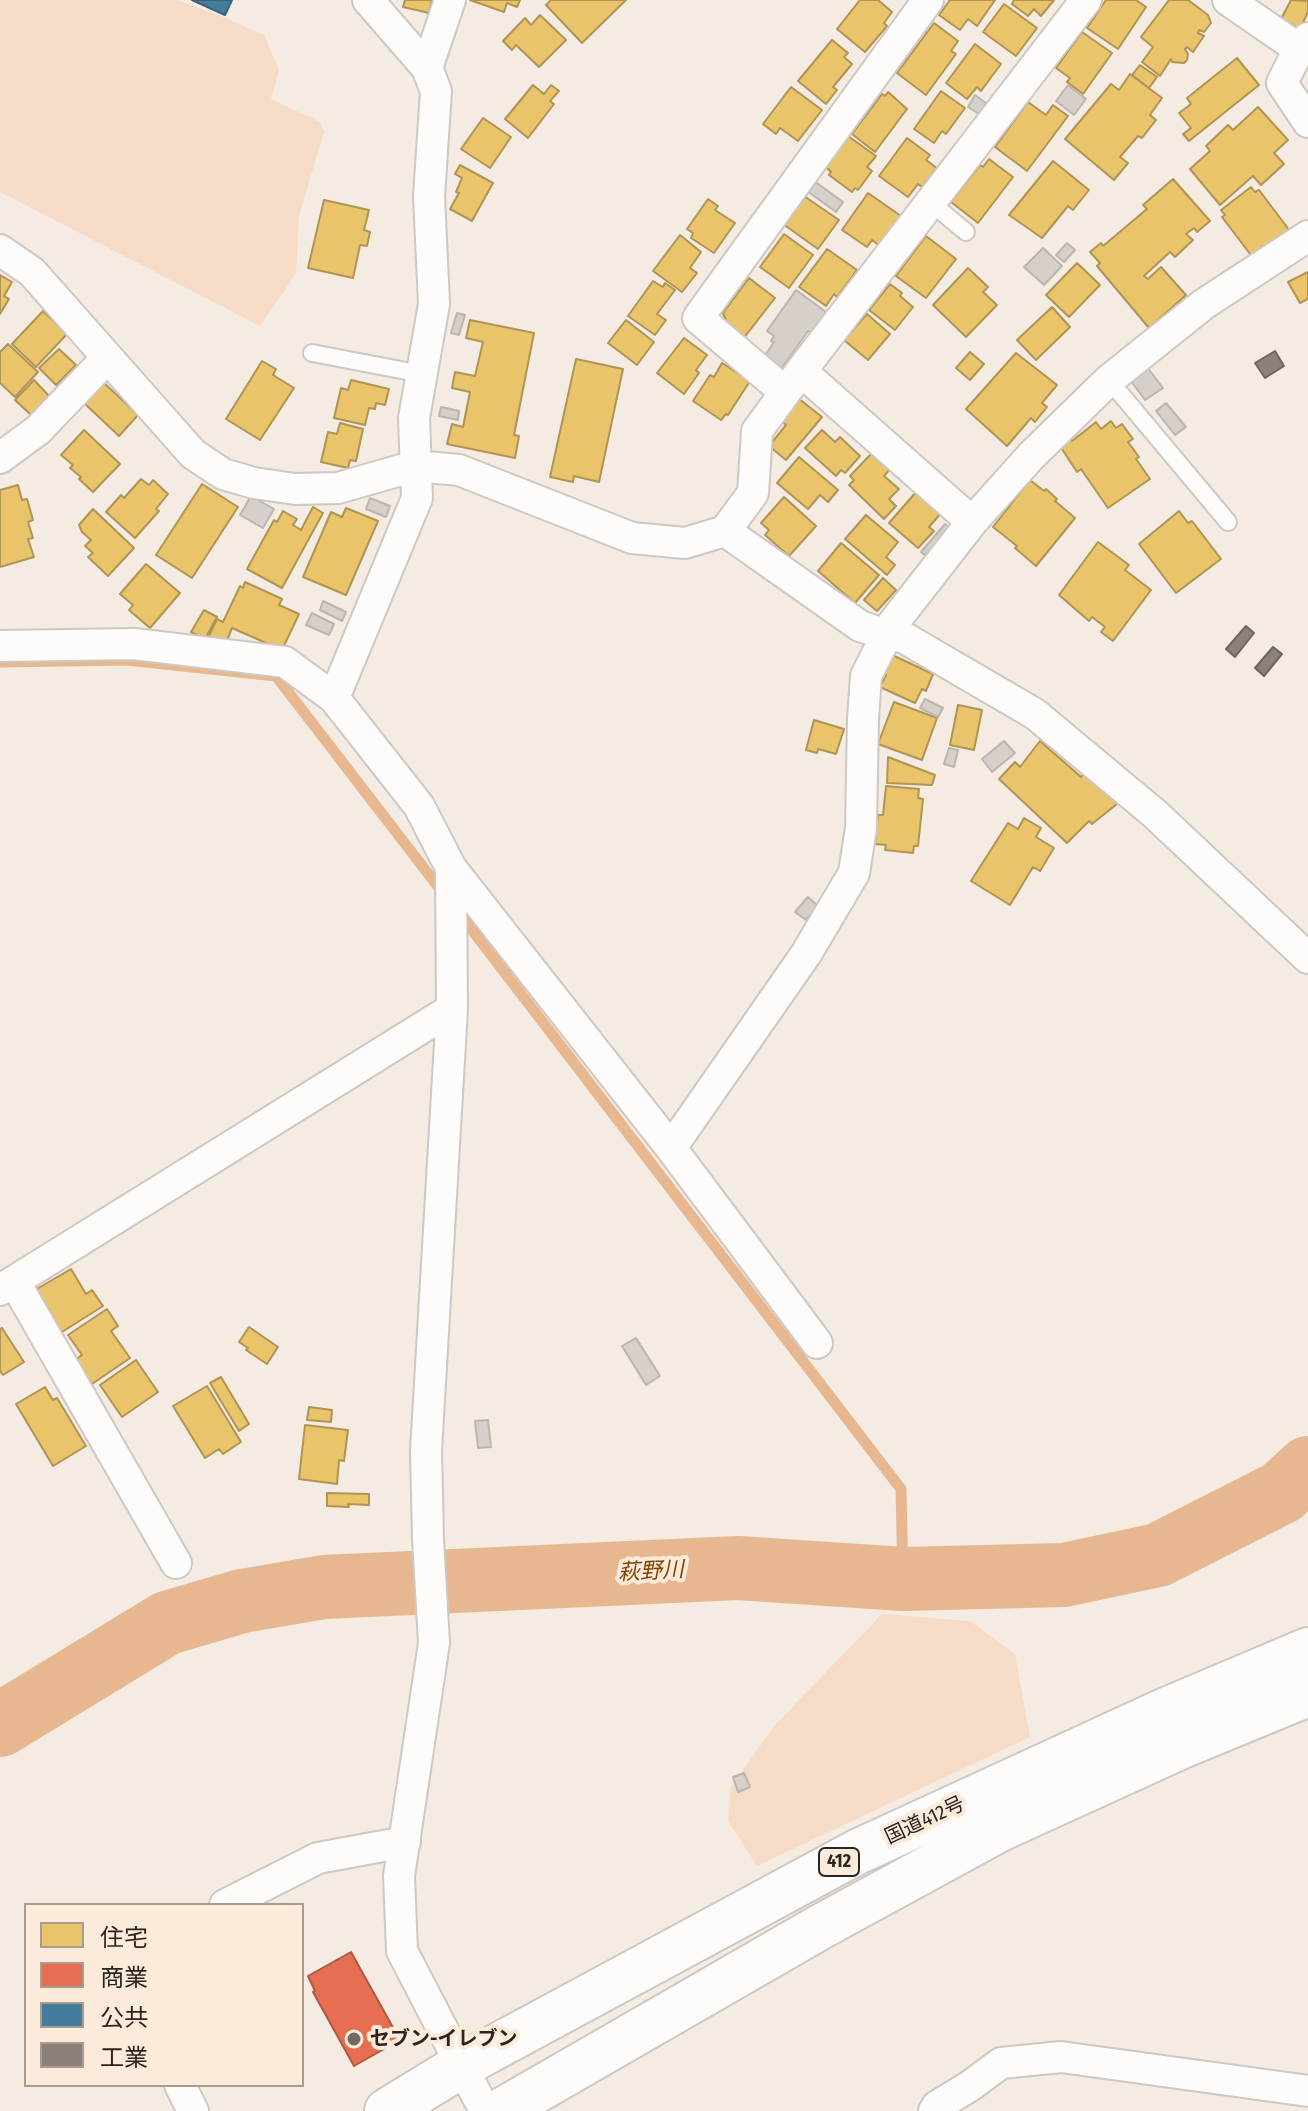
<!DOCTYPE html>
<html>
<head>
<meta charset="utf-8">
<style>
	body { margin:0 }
	#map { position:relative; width:1308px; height:2111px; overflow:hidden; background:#f4ebe3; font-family:"Fira Sans Condensed","Noto Sans JP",sans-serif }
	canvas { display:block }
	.legend { position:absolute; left:24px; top:1903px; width:280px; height:184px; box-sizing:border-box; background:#fceadb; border:2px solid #a89b90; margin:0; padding:10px 14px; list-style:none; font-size:24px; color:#2b241f }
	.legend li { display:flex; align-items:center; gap:16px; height:40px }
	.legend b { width:40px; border:2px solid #a89b90 }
</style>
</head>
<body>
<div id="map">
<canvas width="1308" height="2111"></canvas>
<ul class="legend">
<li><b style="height:22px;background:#e9c46a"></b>住宅</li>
<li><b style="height:22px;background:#e76f51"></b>商業</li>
<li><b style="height:22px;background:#457b9d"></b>公共</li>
<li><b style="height:22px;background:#8a817c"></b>工業</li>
</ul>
</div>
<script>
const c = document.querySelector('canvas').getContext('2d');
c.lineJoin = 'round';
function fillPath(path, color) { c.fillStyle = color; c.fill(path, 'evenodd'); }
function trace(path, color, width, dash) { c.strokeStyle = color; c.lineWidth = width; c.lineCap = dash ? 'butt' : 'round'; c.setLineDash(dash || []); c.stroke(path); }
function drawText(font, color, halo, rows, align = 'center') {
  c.font = font + ' "Fira Sans Condensed","Noto Sans JP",sans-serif'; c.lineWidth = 8; c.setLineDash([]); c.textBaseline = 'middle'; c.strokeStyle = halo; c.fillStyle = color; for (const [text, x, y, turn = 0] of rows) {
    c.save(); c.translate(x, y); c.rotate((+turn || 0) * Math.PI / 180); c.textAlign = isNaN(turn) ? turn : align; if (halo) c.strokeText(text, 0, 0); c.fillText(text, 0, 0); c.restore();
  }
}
fillPath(new Path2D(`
	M0,0H177L221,16L264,35L279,70L271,99L320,122L324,132L299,216L296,274L260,326L0,192Z
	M882,1614L970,1621L1015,1654L1030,1737L757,1866L728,1821L731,1787L775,1725Z`), '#f6dcc6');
const homes = new Path2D(`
	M405,0H432L429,13L403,7Z
	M470,0H520L517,7L507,3L504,12Z
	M551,0H626L582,43L546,5Z
	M860,0H878L892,12L884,23L887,26L865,52L837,29Z
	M950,0H995L977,26L968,19L960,30L939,15Z
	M1014,0H1054L1041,16L1034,9L1028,16L1012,4Z
	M1106,0H1136L1146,7L1118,49L1087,28Z
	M1169,0H1188L1208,15L1211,23L1204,32L1199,30L1198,33L1204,36L1193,52L1187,47L1185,49L1188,54L1187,60L1184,63L1172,62L1171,59L1160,76L1142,62L1153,47L1141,37Z
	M1291,0L1308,1V12L1300,29L1281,19Z
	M1004,4L1037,28L1016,56L983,32Z
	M540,15L566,40L539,67L516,45L512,50L503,41L525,18L531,25Z
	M934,23L958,41L951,51L956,54L926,95L897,73Z
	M1082,32L1112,53L1083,94L1067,82L1070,78L1056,68Z
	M832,40L848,53L844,57L852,64L833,87L837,90L826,104L798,81Z
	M975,44L1001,64L981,91L977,87L967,99L946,83Z
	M1237,58L1259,85L1189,141L1183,134L1191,128L1179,113L1191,104L1187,98Z
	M1140,65L1157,77L1149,88L1132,75Z
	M1130,74L1162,98L1150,115L1156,120L1142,138L1138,136L1120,157L1128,163L1114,180L1065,139L1111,84L1119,90Z
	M533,85L544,94L551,85L559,91L550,101L554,104L528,138L505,119Z
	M791,87L822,110L798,141L780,128L776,134L763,124Z
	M941,91L965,108L946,134L942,131L934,143L914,129Z
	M888,92L907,109L875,152L852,134L882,94L885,96Z
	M1028,102L1046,115L1053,105L1068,116L1027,171L995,147Z
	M1258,107L1288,140L1274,153L1284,164L1261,185L1253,176L1220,205L1190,169L1210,151L1206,146L1228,125L1233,130Z
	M483,118L511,137L490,168L461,149Z
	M848,136L876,156L867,167L872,171L858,190L855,188L852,192L829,175L831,172L826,167Z
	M907,138L930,155L926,160L937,168L922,187L918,184L908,197L879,176Z
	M989,159L1013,177L978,223L951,202L980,165L983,167Z
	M1053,161L1089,190L1073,210L1068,206L1042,238L1009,215Z
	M460,165L493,183L472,221L450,209L459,193L456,192L462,178L455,174Z
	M1173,179L1210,221L1197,232L1194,228L1186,234L1193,240L1175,257L1170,252L1144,276L1148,279L1161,267L1186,295L1149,328L1097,266L1100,263L1090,252L1101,243L1103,246L1147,209L1143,205Z
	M1251,187L1255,192L1259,190L1290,231L1254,259L1222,217L1225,215L1221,210Z
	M868,193L901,216L880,246L872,240L867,247L842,230Z
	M804,196L839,220L818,249L783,224Z
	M708,199L718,206L715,210L735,223L714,253L691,238L693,233L687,229Z
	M324,200L369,210L364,230L370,232L367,246L360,245L353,278L308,268Z
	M784,234L813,255L789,288L760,267Z
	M680,235L701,252L690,268L697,273L682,292L653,271Z
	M926,236L956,259L926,298L896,276Z
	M827,249L857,270L837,297L834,294L826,306L799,287Z
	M1077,263L1100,285L1069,317L1046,295Z
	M968,268L988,287L983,292L997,305L966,337L933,305Z
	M1308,272V299L1300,303L1288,282Z
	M0,275L12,282L4,296L9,299L0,314Z
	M749,278L775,298L743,339L730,330L723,313Z
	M653,281L663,287L665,283L675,290L657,314L666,320L655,335L628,316Z
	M890,284L902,293L900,296L913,307L895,330L869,310Z
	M1052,307L1070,327L1036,360L1017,340Z
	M43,311L67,334L36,367L12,344Z
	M867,314L890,334L868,360L844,340Z
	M470,320L534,333L514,435L519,436L515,458L447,444L452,424L463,427L470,392L452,388L455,372L475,376L483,342L466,338Z
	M626,320L654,342L637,365L608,343Z
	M684,338L707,355L696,370L699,373L684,394L657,373Z
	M8,344L38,372L15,397L0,383V352Z
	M59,349L76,365L56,385L39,368Z
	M970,352L984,364L970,380L956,368Z
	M1016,353L1057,385L1042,403L1047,407L1035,422L1031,418L1007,446L966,409Z
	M576,359L623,369L599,482L574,476L573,482L550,477Z
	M262,361L276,369L273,375L294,388L260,440L226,419Z
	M722,363L750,381L728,415L726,414L721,420L693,401L710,375L714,377Z
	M34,380L49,396L31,415L15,400Z
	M351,380L389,389L385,405L376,403L375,409L369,408L365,425L334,418L341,388L348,390Z
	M103,382L138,415L119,436L84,403Z
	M798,398L822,417L786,460L769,446L786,425L780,420Z
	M1111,421L1116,428L1122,424L1133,439L1128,442L1139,457L1136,459L1150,479L1108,508L1081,469L1077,472L1060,446L1070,438L1072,441L1096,422L1101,429Z
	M340,423L363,429L356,461L350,460L348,468L321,462L328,432L337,434Z
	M84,430L120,464L93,492L79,479L81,477L70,468L73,465L61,455Z
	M822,430L835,442L840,437L860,456L845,473L841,470L836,476L805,448Z
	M873,452L891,468L884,476L899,489L889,499L896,506L884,519L849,485L854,480L850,476Z
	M799,457L838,490L828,502L820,495L808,509L777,483Z
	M141,479L149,485L153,480L168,494L156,509L159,511L135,538L106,512L121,495L124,498Z
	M1030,480L1044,491L1046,489L1057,499L1055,501L1075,518L1036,566L1015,548L1017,546L993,527Z
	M202,484L238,507L192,578L156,555Z
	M18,485L22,500L27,499L33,520L28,522L33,538L28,539L34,557L0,567V490Z
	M917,491L942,512L929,527L934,531L918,548L889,523Z
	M784,497L816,526L789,556L765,535L769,530L761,523Z
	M313,507L323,513L282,588L247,569L274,520L277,522L283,511L297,519L293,525L301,530Z
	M346,508L378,521L346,595L303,577L331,512L342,517Z
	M93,509L134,548L108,576L88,557L93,553L85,546L91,540L82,532L79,525Z
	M1179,511L1188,523L1192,521L1221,559L1176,593L1139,544Z
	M866,515L898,542L886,557L895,565L887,575L845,539Z
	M1098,542L1129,565L1125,570L1151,590L1113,641L1101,632L1105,627L1092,617L1089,621L1059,595Z
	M841,543L879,575L855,603L818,571Z
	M146,564L180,593L150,628L129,610L133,605L120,594Z
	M883,578L896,590L877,611L864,600Z
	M245,582L282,599L279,605L299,614L282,650L232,628L225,645L208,638L217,619L223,622L240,586L243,588Z
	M204,610L217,617L205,639L191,632Z
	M890,654L933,674L926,691L922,689L915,703L880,687L886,675L881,673Z
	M894,702L937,718L922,760L878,744Z
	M958,705L982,710L974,750L950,745Z
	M814,720L844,729L836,754L818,749L817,753L806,750Z
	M1040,741L1081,777L1083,774L1095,784L1099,778L1122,800L1092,824L1089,821L1067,843L999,779L1015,762L1020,767Z
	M888,757L935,775L932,785L887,783Z
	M886,786L919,789L918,798L923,799L918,846H914L913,853L885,850L886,845L875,844L878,815H883Z
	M1024,818L1041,828L1036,837L1054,848L1040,871L1033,867L1010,905L971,881L1008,823L1018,829Z
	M71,1269L86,1294L92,1290L103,1306L62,1332L35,1290Z
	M107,1309L118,1326L111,1331L130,1358L92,1384L75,1360L82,1355L68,1335Z
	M249,1327L278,1347L267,1364L246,1350L248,1348L239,1342Z
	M2,1328L24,1362L3,1375L0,1371V1329Z
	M136,1360L158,1392L122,1417L100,1385Z
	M221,1377L249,1424L239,1431L210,1383Z
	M207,1386L241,1442L223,1454L219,1449L205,1458L173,1406Z
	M45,1387L53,1400L57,1398L86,1446L53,1466L16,1404Z
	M309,1407L332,1410L331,1422L307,1420Z
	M305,1425L348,1430L344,1461L339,1460L337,1484L299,1479Z
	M327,1493L369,1494V1505L348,1504L349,1507L327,1506Z`);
fillPath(homes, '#e9c46a');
trace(homes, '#b09454', 2);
const shops = new Path2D(`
	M351,1952L400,2040L354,2066L313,1992L315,1991L308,1976Z`);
fillPath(shops, '#e76f51');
trace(shops, '#af5842', 2);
const public = new Path2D(`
	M192,0H232L225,15Z`);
fillPath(public, '#457b9d');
trace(public, '#3d6177', 2);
const industry = new Path2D(`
	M1275,351L1284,366L1265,378L1255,363Z
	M1246,626L1254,633L1235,657L1226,649Z
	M1273,647L1282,654L1264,676L1255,668Z`);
fillPath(industry, '#8a817c');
trace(industry, '#6e6560', 2);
trace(new Path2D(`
	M0,662L127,660L276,676L443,893
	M459,913L901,1489L903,1579`), '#e7b78f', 11);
trace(new Path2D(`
	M0,1725L167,1623L242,1601L324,1587L738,1568L903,1579L1064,1575L1158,1555L1282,1492L1308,1468`), '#e7b78f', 64);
const building = new Path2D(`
	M1068,85L1086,99L1074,115L1056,101Z
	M975,95L986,103L979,114L968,107Z
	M814,181L843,202L836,212L807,191Z
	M1067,243L1075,250L1064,262L1056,255Z
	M1043,248L1062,266L1044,285L1024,267Z
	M796,290L826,312L812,333L808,331L781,369L764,357L774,342L771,341L774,336L767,331Z
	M457,313L465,315L459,335L451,333Z
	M1147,367L1163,388L1145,400L1130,380Z
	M1166,403L1186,427L1175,435L1156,411Z
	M441,407L459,411L458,420L439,416Z
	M251,496L274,509L263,528L240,515Z
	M370,498L390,506L386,517L366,509Z
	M945,524L950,528L926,556L921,552Z
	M323,601L346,612L342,621L320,610Z
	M312,613L334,624L329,635L306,625Z
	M925,699L943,708L938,717L920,708Z
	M1004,741L1015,753L992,772L982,759Z
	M949,748L958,750L954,767L944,764Z
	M808,897L818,906L806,920L795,912Z
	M636,1338L660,1376L646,1385L622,1346Z
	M488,1420L491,1447L478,1448L475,1421Z
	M744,1773L750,1787L738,1792L733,1777Z`);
fillPath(building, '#d7cfc9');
trace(building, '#bcb5af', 2);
const lane = new Path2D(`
	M930,202L966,232
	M312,353L422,374
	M1109,380L1228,522`);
const street = new Path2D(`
	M368,0L427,68L436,91L429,196L434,304L414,418L417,498L334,698L419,806L451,868L452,1009L426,1451L428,1539L434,1643L399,1876L402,1951L485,2111
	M1228,0L1299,49
	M1308,38L1299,49L1282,83L1308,122
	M427,68L450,0
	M0,250L32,272L193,454L223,474L254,483L295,489L338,488L415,466L459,470L632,538L685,543L725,531L753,493L757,431L801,371L1086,0
	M801,371L972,522
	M785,392L698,318L928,0
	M0,458L38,430L107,358
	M725,531L860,626L886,635L903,637L1035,714L1155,814L1308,958
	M0,646L134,644L285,662L334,698
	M451,868L671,1148L817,1343
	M671,1148L806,954L854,873L861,828L863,719L866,676L891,626L972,522L1031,456L1109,380L1204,304L1308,236
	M14,1281L176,1563
	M0,1290L452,1009
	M225,1905L318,1858L405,1842
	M180,2085L193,2111
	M934,2111L937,2106L970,2086L1001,2063L1061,2057L1308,2091`);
const highway = new Path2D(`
	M387,2111L462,2065L857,1852L1166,1710L1308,1650
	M501,2111L822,1926L1000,1829L1182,1746L1308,1694`);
trace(lane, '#cfc7c1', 20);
trace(street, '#cfc7c1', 34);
trace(highway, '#cfc7c1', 48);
trace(lane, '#fdfcfb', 16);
trace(street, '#fdfcfb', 30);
trace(highway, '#fdfcfb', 44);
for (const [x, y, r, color] of [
	[354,2039,8,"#716a64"]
]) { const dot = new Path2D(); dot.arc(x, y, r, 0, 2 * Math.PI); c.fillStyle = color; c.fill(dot); trace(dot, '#fceadb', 3); }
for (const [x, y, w] of [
	[839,1862,40]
]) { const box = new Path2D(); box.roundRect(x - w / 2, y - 14, w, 28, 6); c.fillStyle = '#fceadb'; c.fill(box); trace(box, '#2b241f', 2); }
drawText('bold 18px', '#2b241f', null, [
	["412",839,1862]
]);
drawText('20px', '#2b241f', '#fceadb', [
	["国道412号",925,1821,-25]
]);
drawText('bold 20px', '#2b241f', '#fceadb', [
	["セブン-イレブン",370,2039]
], 'left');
drawText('italic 22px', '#804500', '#fceadb', [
	["萩野川",651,1572,-3]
]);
</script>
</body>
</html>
